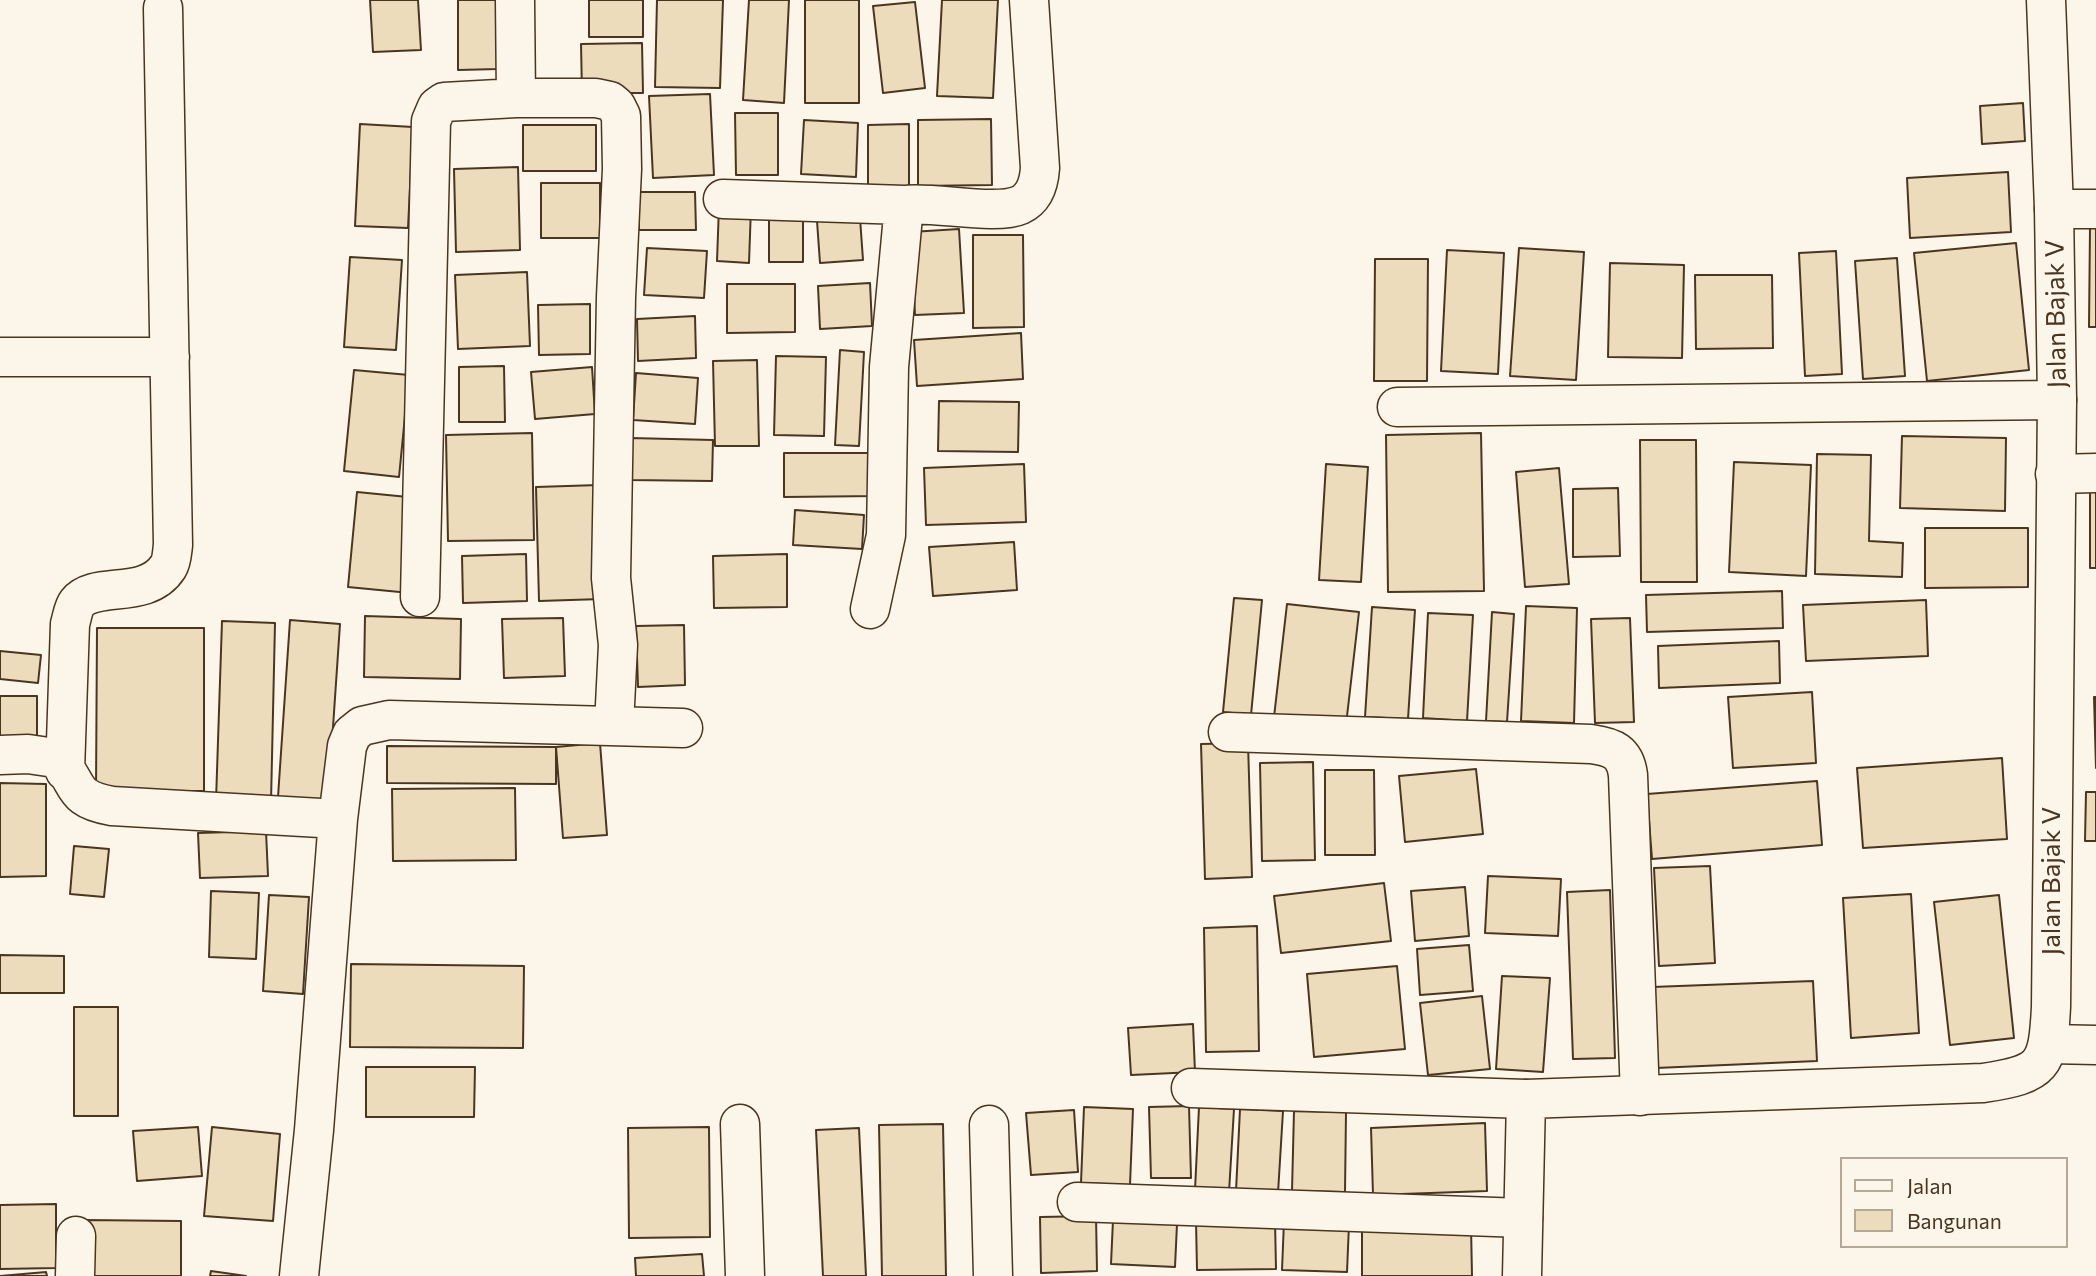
<!DOCTYPE html>
<html>
<head>
<meta charset="utf-8">
<style>
	body { margin:0 }
	#map { position:relative; width:2096px; height:1276px; overflow:hidden; background:#fbf6e9; font-family:Commissioner,sans-serif }
	canvas { display:block }
	.legend { position:absolute; left:1840px; top:1157px; width:228px; height:91px; box-sizing:border-box; background:#fbf6e9; border:2px solid #b4a999; margin:0; padding:9px 12px; list-style:none; font-size:21px; color:#4a3520 }
	.legend li { display:flex; align-items:center; gap:14px; height:35px }
	.legend b { width:35px; border:2px solid #b4a999 }
</style>
</head>
<body>
<div id="map">
<canvas width="2096" height="1276"></canvas>
<ul class="legend">
<li><b style="height:9px;background:#fbf6e9"></b>Jalan</li>
<li><b style="height:19px;background:#ecdcbc"></b>Bangunan</li>
</ul>
</div>
<script>
const c = document.querySelector('canvas').getContext('2d');
c.lineJoin = 'round';
function fillPath(path, color) { c.fillStyle = color; c.fill(path, 'evenodd'); }
function trace(path, color, width, dash) { c.strokeStyle = color; c.lineWidth = width; c.lineCap = dash ? 'butt' : 'round'; c.setLineDash(dash || []); c.stroke(path); }
function drawText(font, color, halo, rows, align = 'center') {
  c.font = font + ' Commissioner,sans-serif'; c.lineWidth = 5; c.setLineDash([]); c.textBaseline = 'middle'; c.strokeStyle = halo; c.fillStyle = color; for (const [text, x, y, turn = 0] of rows) {
    c.save(); c.translate(x, y); c.rotate((+turn || 0) * Math.PI / 180); c.textAlign = isNaN(turn) ? turn : align; if (halo) c.strokeText(text, 0, 0); c.fillText(text, 0, 0); c.restore();
  }
}
const building = new Path2D(`
	M370,0H418L421,50L373,52Z
	M458,0H497L498,69L458,70Z
	M589,0H643V37H589Z
	M657,0H723L720,88L655,87Z
	M749,0H789L784,103L743,100Z
	M805,0H859V103H805Z
	M942,0H998L993,98L937,96Z
	M915,2L925,88L883,93L873,6Z
	M642,43L643,93H582L581,44Z
	M710,94L714,175L653,178L649,96Z
	M2023,103L2025,141L1982,144L1980,106Z
	M735,113H778V175H736Z
	M991,119L992,185L918,186V120Z
	M804,120L858,123L856,177L801,174Z
	M360,124L413,127L408,228L355,226Z
	M909,124V201L868,202V125Z
	M523,125H596V171H523Z
	M518,167L520,250L456,252L454,169Z
	M2008,172L2011,232L1910,238L1907,178Z
	M541,183H600V238H541Z
	M638,192H695L696,230H639Z
	M859,204L863,260L820,263L816,207Z
	M769,205H803V262H769Z
	M719,206L751,207L749,263L717,261Z
	M2090,227H2096V327H2089Z
	M959,229L964,313L915,315L911,232Z
	M973,235H1023L1024,327L973,328Z
	M2016,243L2029,370L1927,381L1914,253Z
	M647,248L707,251L704,298L644,295Z
	M1519,248L1584,252L1576,380L1510,376Z
	M1447,250L1504,253L1498,374L1441,371Z
	M1836,251L1842,374L1805,376L1799,253Z
	M350,257L402,260L396,350L344,347Z
	M1897,258L1905,376L1863,379L1855,261Z
	M1375,259H1428L1427,381H1374Z
	M1610,263L1684,265L1682,358L1608,357Z
	M527,272L530,346L458,349L455,275Z
	M1695,275H1772L1773,348L1696,349Z
	M870,283L872,326L820,329L818,286Z
	M727,284H795V332L727,333Z
	M590,304V354L539,355L538,305Z
	M695,316L696,358L638,361L637,319Z
	M1021,333L1023,379L917,386L914,340Z
	M840,350L864,352L859,446L835,445Z
	M776,356L826,357L824,436L774,435Z
	M757,360L759,446H715L713,361Z
	M504,366L505,422H459V367Z
	M592,367L595,414L535,419L531,372Z
	M354,370L409,375L399,477L344,471Z
	M636,373L698,378L695,424L633,420Z
	M939,401L1019,402L1018,452L938,451Z
	M532,433L534,540L448,541L446,435Z
	M1481,433L1484,591L1388,592L1386,435Z
	M1902,436L2006,438L2005,511L1900,508Z
	M630,438L713,440L712,481L629,480Z
	M1640,440H1696L1697,582H1641Z
	M784,453H877V496L784,497Z
	M1817,454L1871,455L1869,541L1903,543L1902,577L1815,574Z
	M1734,462L1811,465L1806,576L1729,572Z
	M1024,464L1026,522L926,525L924,468Z
	M1326,464L1368,467L1361,582L1319,580Z
	M1559,468L1569,584L1525,587L1516,472Z
	M599,485L602,599L539,601L536,487Z
	M1618,488L1620,556L1573,557V489Z
	M2090,490H2096V568H2090Z
	M357,492L418,498L410,593L348,587Z
	M795,510L864,515L862,549L793,545Z
	M1925,528H2028V587L1925,588Z
	M1014,542L1017,590L933,596L929,547Z
	M526,554L527,601L463,603L462,556Z
	M787,554V607L714,608L713,556Z
	M1782,591L1783,628L1647,632L1646,595Z
	M1234,598L1262,600L1251,715L1223,712Z
	M1926,600L1928,656L1806,661L1803,605Z
	M1287,604L1359,612L1346,725L1274,717Z
	M1526,606L1577,608L1574,723L1521,721Z
	M1372,607L1415,610L1408,719L1365,717Z
	M1492,612L1514,614L1507,722L1486,721Z
	M1428,613L1473,615L1467,721L1423,718Z
	M365,616L461,619L460,679L364,677Z
	M563,618L565,676L504,678L502,619Z
	M1630,618L1634,722L1595,723L1591,619Z
	M290,620L340,624L328,801L278,797Z
	M222,621L275,623L271,802L216,801Z
	M684,625L685,685L638,687L636,626Z
	M97,628H204V791H96Z
	M1779,641L1780,683L1659,688L1658,646Z
	M0,651L41,655L38,683L0,679Z
	M1812,692L1816,763L1733,768L1728,697Z
	M0,696H37V741H0Z
	M2094,697H2096V768Z
	M600,743L607,835L563,838L556,747Z
	M1248,743L1252,877L1205,879L1201,744Z
	M387,746L556,747V784L387,783Z
	M2002,758L2007,839L1863,848L1857,768Z
	M1313,762L1315,860L1262,861L1260,763Z
	M1476,769L1483,834L1405,842L1399,776Z
	M1325,770H1374L1375,855H1325Z
	M1817,781L1822,845L1652,859L1647,794Z
	M0,783L46,784V876L0,877Z
	M515,788L516,860L393,861L392,789Z
	M2086,792H2096V841H2085Z
	M266,831L268,876L200,878L198,833Z
	M74,846L109,849L104,897L70,894Z
	M1710,866L1715,963L1659,966L1654,868Z
	M1488,876L1561,879L1558,936L1485,933Z
	M1384,883L1391,941L1281,953L1274,896Z
	M1465,887L1469,936L1415,941L1411,891Z
	M1610,890L1615,1058L1573,1059L1567,892Z
	M211,891L259,893L256,959L209,957Z
	M1911,894L1919,1033L1851,1038L1843,898Z
	M269,895L309,897L303,994L263,991Z
	M1999,895L2014,1038L1950,1045L1934,902Z
	M1257,926L1259,1051L1206,1052L1204,928Z
	M1469,945L1473,991L1420,995L1417,949Z
	M0,955L64,956V993H0Z
	M351,964L524,966L523,1048L350,1047Z
	M1397,966L1405,1049L1314,1057L1307,974Z
	M1502,976L1550,978L1543,1072L1496,1069Z
	M1813,981L1817,1061L1656,1068L1652,987Z
	M1482,996L1490,1069L1428,1075L1420,1003Z
	M74,1007H118V1116H74Z
	M1193,1024L1195,1072L1131,1075L1128,1028Z
	M366,1067H475L474,1117H366Z
	M1189,1106L1191,1178H1151L1149,1107Z
	M1084,1107L1133,1109L1130,1185L1081,1183Z
	M1199,1107L1234,1109L1229,1192L1195,1190Z
	M1240,1109L1283,1111L1278,1193L1236,1191Z
	M1074,1110L1078,1172L1031,1175L1026,1113Z
	M1294,1111L1346,1112L1345,1192L1292,1191Z
	M1485,1123L1487,1191L1373,1195L1371,1128Z
	M943,1124L946,1276H882L879,1125Z
	M198,1127L202,1176L137,1181L133,1131Z
	M212,1127L280,1134L273,1221L204,1216Z
	M709,1127L710,1237L629,1238L628,1128Z
	M859,1128L866,1276H823L816,1130Z
	M56,1204V1268L0,1269V1205Z
	M1096,1216L1097,1271L1041,1273L1040,1217Z
	M84,1220L181,1221V1276H83Z
	M1113,1220L1177,1224L1175,1267L1111,1264Z
	M1275,1220L1276,1269L1197,1270L1196,1221Z
	M1284,1221L1349,1224L1347,1272L1282,1270Z
	M1362,1226H1471L1472,1276H1362Z
	M702,1254L704,1276H636L635,1258Z
	M211,1271L246,1276H210Z
	M46,1272L47,1276H0Z`);
fillPath(building, '#ecdcbc');
trace(building, '#4a3520', 2);
const street = new Path2D(`
	M516,98H596L610,101L616,106L621,116L622,169L616,297L611,578L618,645L614,725
	M723,199L904,205
	M2054,209H2096
	M0,357H170
	M1397,407L2057,400
	M2055,474L2096,473
	M420,597L431,121L437,107L444,102L516,98L515,0
	M870,609L886,535L889,367L904,205C934,201 995,216 1020,205C1035,198 1039,183 1040,168L1029,0
	M1228,732L1591,744C1613,747 1625,752 1628,775L1640,1096
	M0,755L28,754L55,758C82,782 67,798 112,806L338,819
	M65,771L70,624C72,618 73,608 77,603C95,580 146,601 168,567C172,561 172,552 173,545L163,8
	M2049,1044L2096,1045
	M1191,1088L1526,1099
	M740,1124L745,1276
	M989,1125L993,1276
	M1077,1202L1523,1218
	M75,1276L76,1236
	M299,1276L314,1130L338,819L347,746L352,734L362,726L389,720L683,728`);
const secondary = new Path2D(`
	M1522,1276L1526,1099L1983,1083C2044,1074 2048,1066 2051,1007L2057,400L2054,209L2046,0`);
trace(street, '#4a3520', 41);
trace(secondary, '#4a3520', 41);
trace(street, '#fbf6e9', 38);
trace(secondary, '#fbf6e9', 38);
drawText('26px', '#4a3520', '#fbf6e9', [
	["Jalan Bajak V",2056,314,-91],
	["Jalan Bajak V",2051,881,-90]
]);
</script>
</body>
</html>
